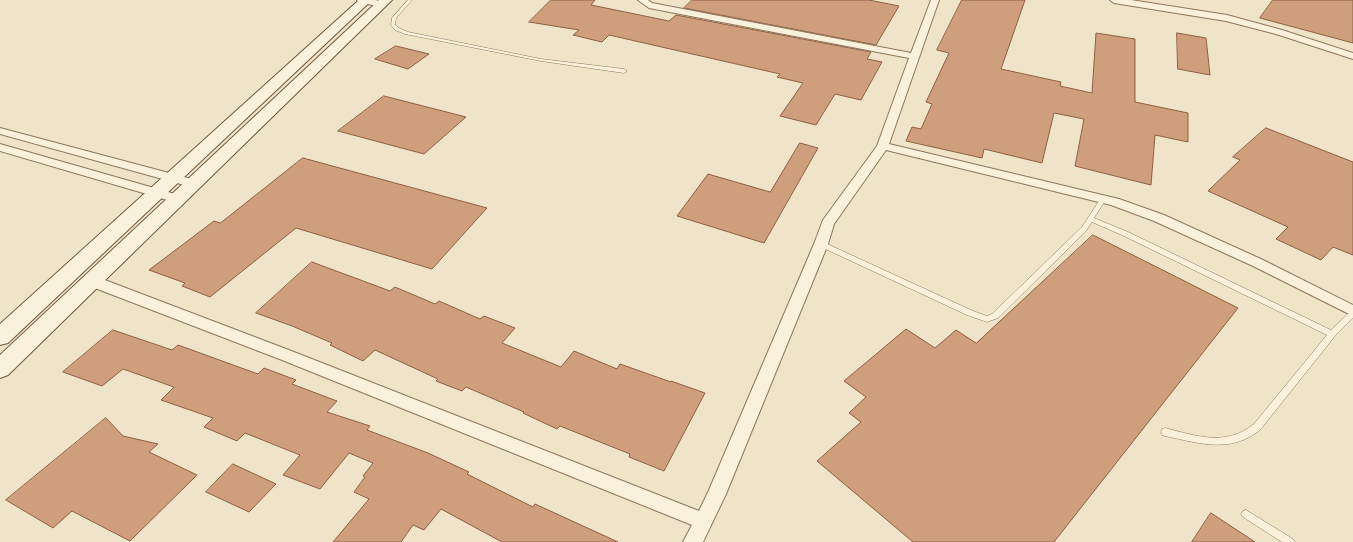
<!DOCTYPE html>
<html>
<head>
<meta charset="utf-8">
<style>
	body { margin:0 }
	canvas { display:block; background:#f0e4c8 }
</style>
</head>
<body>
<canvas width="1353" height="542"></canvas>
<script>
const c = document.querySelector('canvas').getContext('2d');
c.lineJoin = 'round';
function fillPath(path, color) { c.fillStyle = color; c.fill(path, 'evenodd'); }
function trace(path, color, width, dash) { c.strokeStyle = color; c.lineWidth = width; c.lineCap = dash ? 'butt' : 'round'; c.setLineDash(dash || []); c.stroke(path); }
const building = new Path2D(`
	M551,0H595L591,5L669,21L676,15L871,52L867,59L882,62L861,100L835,94L816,125L780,116L803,83L777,77L780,74L609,35L602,42L573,35L579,30L529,22Z
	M692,0H869L899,6L876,45L684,8Z
	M962,0H1025L1001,69L1061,82L1060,86L1092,93L1096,33L1135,39V102L1188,113V142L1155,135L1151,185L1075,166L1084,119L1054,113L1042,163L984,149L982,158L906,141L912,127L921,129L932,104L926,102L949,53L937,50Z
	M1273,0H1353V43L1260,18Z
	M1177,33L1206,38L1210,75L1178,69Z
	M396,46L429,54L408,69L375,59Z
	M384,96L466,117L424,154L338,131Z
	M1266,128L1353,162V255L1333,247L1321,260L1276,239L1288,227L1208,191L1240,160L1233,157Z
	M800,143L818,148L764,243L677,216L708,174L770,192Z
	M303,158L487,208L432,269L296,228L210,297L182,286L185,283L149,270L214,221L220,223Z
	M1093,235L1238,308L1054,542H913L817,461L861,422L849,413L866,397L844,381L906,329L935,348L956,330L976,343Z
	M312,262L390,291L395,287L435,304L439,301L480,319L484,316L515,328L502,343L561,367L574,351L617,369L620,364L671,382V381L705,393L664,471L629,457L630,454L560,426L557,429L523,413L524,412L466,387L462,391L436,381L438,379L375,350L363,361L330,345L332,343L292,326L256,313Z
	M113,330L172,350L178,345L258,374L264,368L296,380L292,384L337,401L327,412L370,426L367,430L428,453L469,472L467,474L533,507L535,504L618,542H502L441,509L424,530L413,525L401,542H333L369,499L354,492L365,477L363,476L373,463L349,453L320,489L283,475L300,455L245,433L237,441L204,427L213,418L161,400L174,387L123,369L102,386L63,372Z
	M106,418L123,436L158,444L149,452L197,475L130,541L72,511L53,528L6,500Z
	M233,464L276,484L249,512L206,492Z
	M1211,513L1255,542H1192Z`);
fillPath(building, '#cf9f7d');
trace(building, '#8d5f41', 1);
const lane = new Path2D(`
	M408,0H412L396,18L395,25L399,28L408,32L541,59L624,69L627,71L624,73L541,61L405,34L395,30L391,25L392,18Z
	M1103,197L1106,199L1094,218L1128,232L1331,330L1350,312L1353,311V318L1335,336L1260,430C1230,454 1199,443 1165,436L1162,435L1161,432L1162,429L1165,428C1197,436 1225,447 1254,424L1327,335L1124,236L1092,222L1086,231L998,318L987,322L967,315L819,246L818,244L821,242H823L973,311L987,316L992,314L1082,227L1101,198Z
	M1246,510L1293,539L1295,542H1282L1243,517L1241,514L1243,511Z`);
const street = new Path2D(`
	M357,0H375L385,2L386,4L382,7L358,2Z
	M638,0H648L652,3L911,53L931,0H939L889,144L1119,199L1164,215L1263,260L1353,305V316L1253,266L1154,221L1111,205L886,150L834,224L828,244L726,494L703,542H683L692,525L282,360L87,285L85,281L87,277L92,276L97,277L294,352L699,511L709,490L814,244L823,220L877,146L909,58L649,8Z
	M1110,0H1131L1227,15L1282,30L1353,53V59L1276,34L1226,21L1114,3Z
	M0,128L199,181L201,184L199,187L195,188L0,134Z
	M0,144L182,196L184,199L182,202H174L0,151Z`);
const secondary = new Path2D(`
	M359,0H372L8,343L0,345V324Z
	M379,0H392L8,375L0,378V355Z`);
trace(lane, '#8d765c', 1);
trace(street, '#8d765c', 2);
trace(secondary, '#6f573f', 2);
fillPath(lane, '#faf1dc');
fillPath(street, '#faf1dc');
fillPath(secondary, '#faf1dc');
</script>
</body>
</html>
